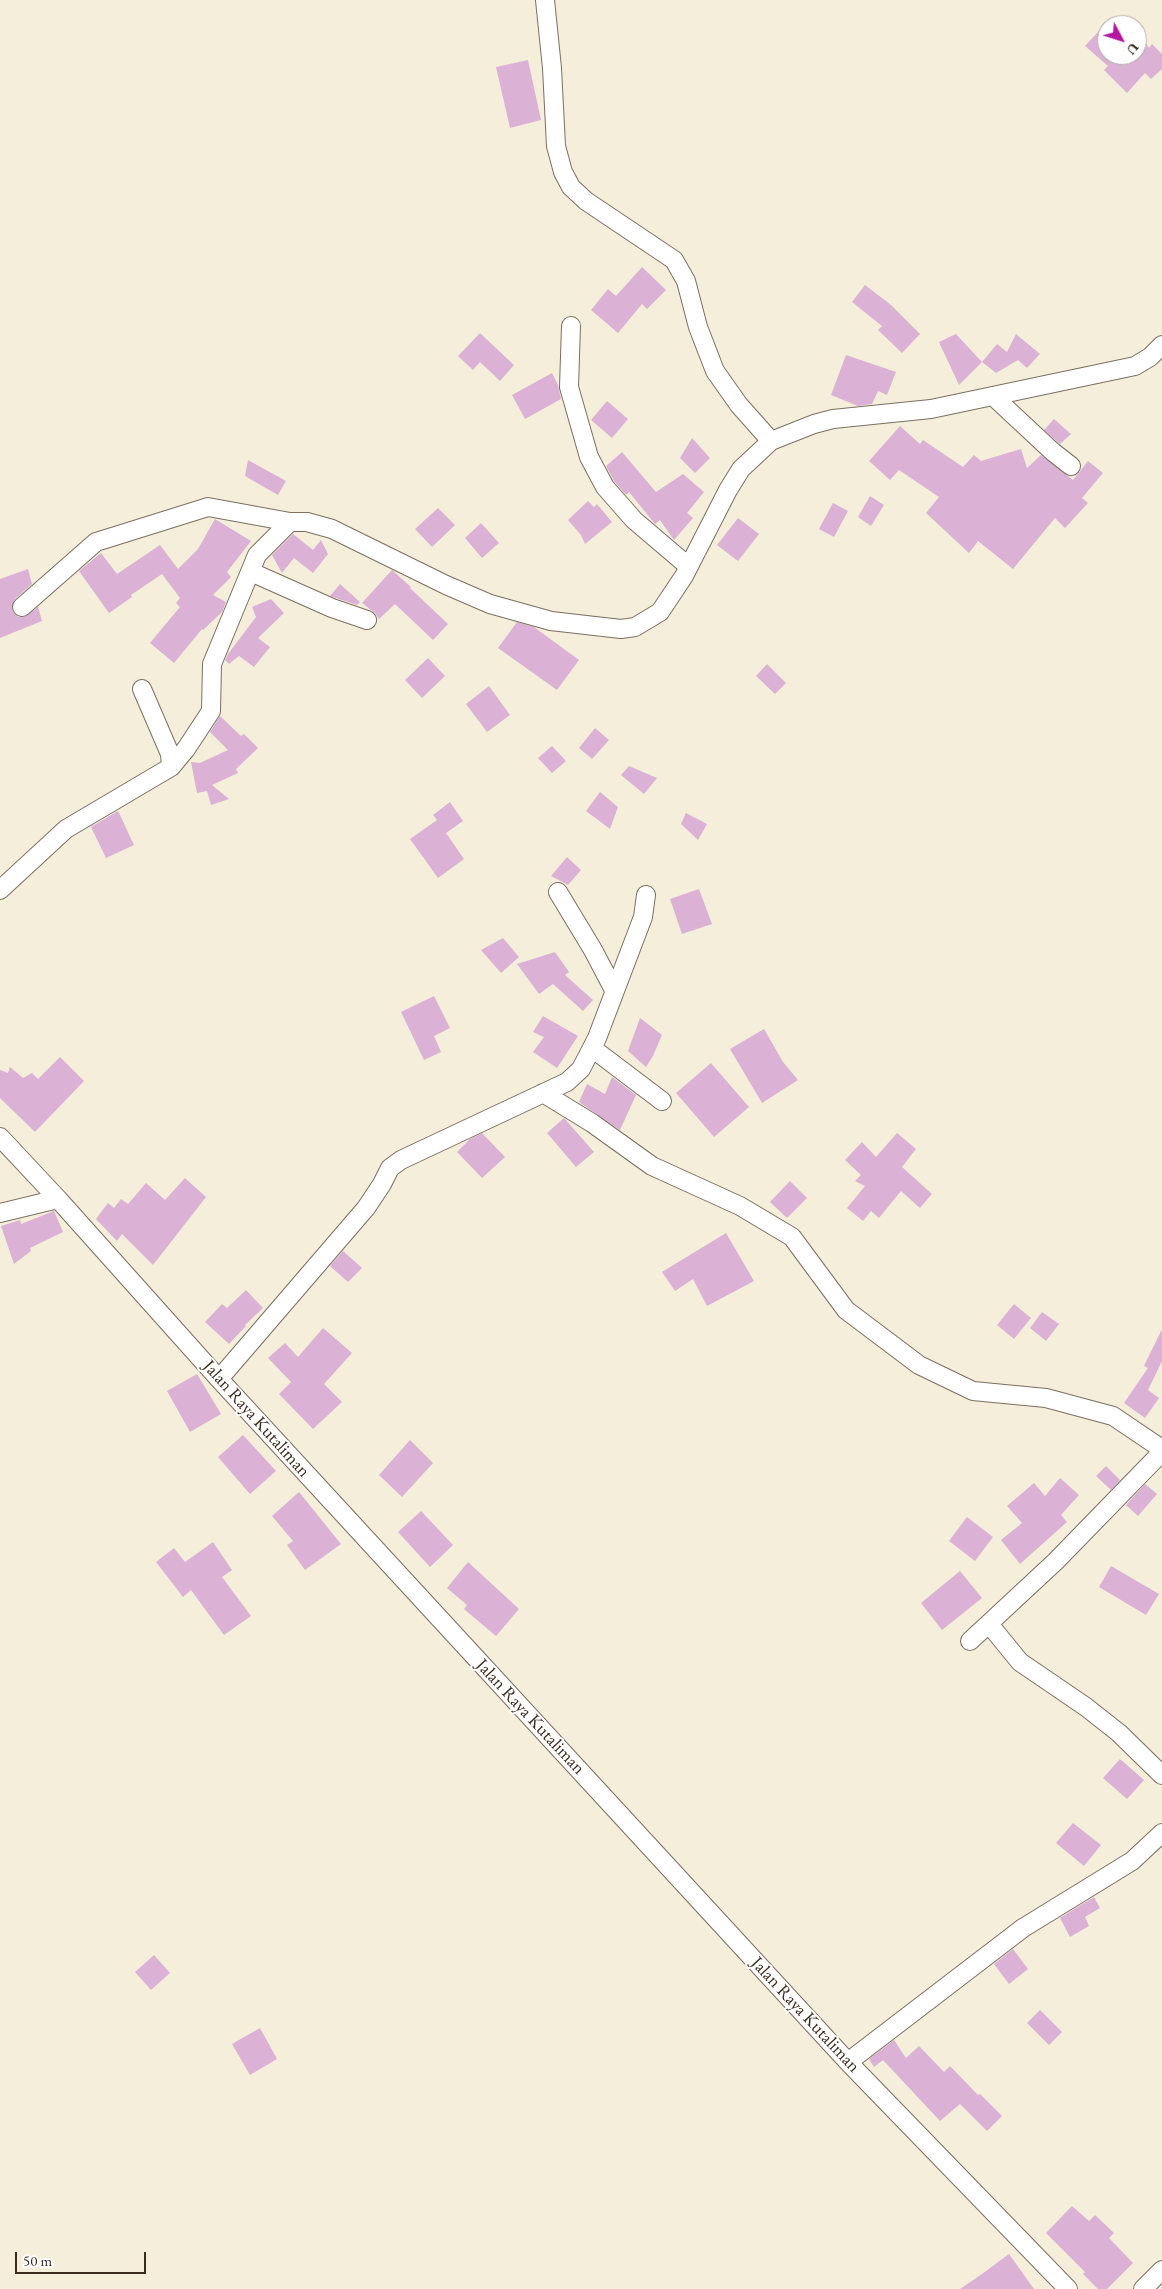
<!DOCTYPE html>
<html>
<head>
<meta charset="utf-8">
<style>
	body { margin:0 }
	#map { position:relative; width:1162px; height:2289px; overflow:hidden; background:#f4eedb; font-family:"EB Garamond",serif }
	canvas { display:block }
	.north { position:absolute; left:1097px; top:15px; width:50px; height:50px; box-sizing:border-box; background:#fff; border:1px solid #b1aaa5; border-radius:50%; rotate:130deg; font-size:14px; font-weight:700; line-height:20px; text-align:center; color:#3b2a1e }
	.north::after { content:''; display:block; margin:auto; width:18px; height:22px; background:#b5179e; clip-path:polygon(50% 0,100% 100%,50% 72%,0 100%) }
	.scale { position:absolute; left:15px; top:2252px; width:131px; height:22px; box-sizing:border-box; border:2px solid #3b2a1e; border-top:0; padding-left:6px; font-size:15px; line-height:18px; white-space:nowrap; color:#3b2a1e; -webkit-text-stroke:4px #fff; paint-order:stroke }
</style>
</head>
<body>
<div id="map">
<canvas width="1162" height="2289"></canvas>
<div class="north">U</div>
<div class="scale">50 m</div>
</div>
<script>
const c = document.querySelector('canvas').getContext('2d');
c.lineJoin = 'round';
function fillPath(path, color) { c.fillStyle = color; c.fill(path, 'evenodd'); }
function trace(path, color, width, dash) { c.strokeStyle = color; c.lineWidth = width; c.lineCap = dash ? 'butt' : 'round'; c.setLineDash(dash || []); c.stroke(path); }
function drawText(font, color, halo, rows, align = 'center') {
  c.font = font + ' "EB Garamond",serif'; c.lineWidth = 4; c.setLineDash([]); c.textBaseline = 'middle'; c.strokeStyle = halo; c.fillStyle = color; for (const [text, x, y, turn = 0] of rows) {
    c.save(); c.translate(x, y); c.rotate((+turn || 0) * Math.PI / 180); c.textAlign = isNaN(turn) ? turn : align; if (halo) c.strokeText(text, 0, 0); c.fillText(text, 0, 0); c.restore();
  }
}
fillPath(new Path2D(`
	M1137,29L1149,48L1152,44L1162,54V69L1151,79L1145,73L1127,93L1104,70L1108,66L1085,46L1099,31L1107,38V55H1137Z
	M528,60L541,120L510,128L496,67Z
	M642,267L666,290L647,309L642,304L618,333L591,310L608,289L616,296Z
	M865,285L891,305L920,334L902,353L878,330L882,326L852,302Z
	M480,333L514,365L500,381L480,362L473,370L458,356Z
	M956,334L982,362L959,385L939,342Z
	M1016,334L1040,354L1027,368L1018,360L996,373L982,362L997,344L1007,352Z
	M846,355L896,372L887,395L878,391L872,404L858,406L831,395Z
	M552,373L558,385L561,399L525,419L512,395Z
	M607,401L628,419L612,438L591,420Z
	M1054,419L1071,434L1060,444L1044,430Z
	M900,426L920,444L923,440L963,467L974,455L981,461L1021,449L1027,468L1041,455L1073,480L1088,461L1103,473L1082,498L1088,503L1065,528L1055,518L1013,569L978,541L969,553L926,513L939,497L899,470L890,480L869,461Z
	M692,438L710,458L695,473L680,458Z
	M622,452L656,492L683,474L704,492L687,513L693,518L674,540L660,520L655,524L629,492L626,495L614,481L606,466Z
	M248,460L286,481L278,495L245,476Z
	M870,496L884,505L871,526L858,517Z
	M588,501L594,507L597,504L612,522L585,544L581,535L568,520Z
	M833,503L848,511L834,537L819,529Z
	M438,508L455,525L432,547L415,529Z
	M738,518L759,534L738,561L717,545Z
	M215,519L251,541L227,572L231,577L213,595L226,602L222,612L203,630L202,629L174,663L150,643L180,607L176,603L180,598L162,574L131,595L132,597L109,613L79,571L101,553L117,574L160,545L178,569L198,549Z
	M481,523L499,543L482,558L465,538Z
	M293,534L313,550L321,540L328,554L313,573L294,558L282,573L272,555Z
	M28,569L32,584L15,599L12,610L18,617H24L38,607L42,621L0,638V579Z
	M392,570L411,587L410,588L448,624L433,640L395,604L379,619L375,613L362,603Z
	M340,584L360,602L357,605L330,596Z
	M271,599L284,613L258,638L270,647L254,667L239,656L229,664L225,660L228,654L256,617L252,607Z
	M517,622L534,627L579,660L557,690L498,648Z
	M428,658L445,676L422,698L405,680Z
	M767,664L786,683L775,694L756,676Z
	M489,686L510,715L487,732L466,704Z
	M220,716L241,736L244,734L258,748L236,769L238,773L212,785L229,799L211,805L207,791L197,793L191,762L200,763L228,750L210,732Z
	M595,728L609,740L592,759L579,748Z
	M552,746L566,761L552,773L538,758Z
	M629,766L657,778L644,794L621,775Z
	M600,792L618,807L610,829L586,811Z
	M450,802L463,821L446,833L464,859L438,878L410,839L437,820L433,815Z
	M118,811L134,845L106,858L91,827Z
	M686,813L707,824L698,840L681,824Z
	M567,857L581,870L568,885L551,876Z
	M699,889L712,924L682,934L670,899Z
	M503,938L519,957L501,973L481,950Z
	M555,952L569,972L565,975L593,1000L583,1011L553,984L539,994L517,964Z
	M434,996L450,1028L434,1036L441,1052L424,1060L401,1012Z
	M543,1016L578,1036L557,1068L533,1052L544,1037L533,1032Z
	M640,1018L662,1035L653,1056L646,1067L628,1051Z
	M764,1029L783,1062L798,1080L762,1103L730,1049Z
	M60,1057L84,1081L35,1132L0,1098V1070L8,1073L10,1067L23,1078L32,1073L38,1079Z
	M711,1063L749,1107L714,1137L676,1093Z
	M612,1077L636,1095L620,1130L579,1102L587,1084L605,1094Z
	M564,1118L594,1152L576,1167L547,1133Z
	M482,1133L505,1157L482,1178L457,1152L470,1139Z
	M897,1133L916,1149L902,1167L932,1194L920,1208L901,1191L879,1218L871,1211L863,1221L847,1208L865,1186L855,1181L861,1175L845,1160L862,1142L876,1157Z
	M185,1178L206,1197L153,1265L122,1234L117,1241L96,1219L108,1203L114,1208L121,1199L128,1204L146,1183L165,1200Z
	M790,1181L807,1198L787,1218L770,1202Z
	M54,1211L63,1232L30,1248L31,1251L14,1264L1,1226L20,1220L21,1224Z
	M726,1233L754,1281L707,1306L693,1279L675,1291L662,1272Z
	M343,1251L362,1268L348,1282L330,1266Z
	M246,1290L263,1308L245,1325L246,1326L229,1344L205,1322L222,1304L227,1308Z
	M1014,1304L1031,1318L1014,1339L997,1325Z
	M1042,1312L1059,1324L1046,1341L1030,1328Z
	M323,1328L352,1353L324,1384L342,1402L313,1429L279,1394L291,1382L268,1358L285,1343L298,1357Z
	M1162,1329V1361L1148,1390L1159,1398L1145,1418L1124,1403L1148,1368L1144,1366Z
	M197,1374L221,1414L190,1432L167,1391Z
	M243,1435L276,1471L250,1494L218,1457Z
	M410,1440L433,1463L402,1497L379,1475Z
	M1106,1466L1120,1480L1111,1490L1096,1476Z
	M1060,1478L1079,1495L1061,1515L1067,1522L1020,1564L1001,1540L1022,1523L1007,1506L1034,1483L1045,1496Z
	M1145,1484L1157,1494L1138,1516L1126,1505Z
	M299,1492L341,1544L305,1570L287,1545L293,1541L272,1516Z
	M421,1511L453,1545L430,1567L398,1532Z
	M967,1517L993,1537L975,1561L949,1541Z
	M213,1542L232,1570L222,1577L251,1616L224,1635L191,1590L183,1597L156,1562L174,1548L185,1562Z
	M468,1562L519,1609L496,1636L464,1609L467,1605L447,1588Z
	M1111,1566L1159,1594L1146,1615L1099,1587Z
	M960,1571L982,1598L942,1630L921,1603Z
	M1120,1759L1144,1780L1127,1799L1103,1778Z
	M1073,1823L1101,1845L1084,1866L1056,1843Z
	M1094,1897L1100,1908L1085,1917L1089,1926L1070,1937L1060,1918Z
	M1013,1949L1028,1969L1009,1984L994,1964Z
	M154,1955L170,1973L151,1990L135,1972Z
	M1040,2010L1062,2032L1049,2045L1027,2023Z
	M260,2028L277,2059L250,2075L232,2044Z
	M894,2040L906,2058L919,2046L944,2072L950,2066L978,2095L980,2094L1002,2116L987,2131L960,2104L940,2121L883,2060L874,2067L869,2059Z
	M1072,2206L1089,2221L1095,2215L1114,2233L1109,2238L1133,2263L1107,2289H1098L1083,2274L1085,2272L1046,2233Z
	M1009,2254L1034,2289H960L982,2274Z`), '#dbb2d6');
const minor = new Path2D(`
	M545,0L552,68L556,146L563,172L571,187L586,201L674,260L686,281L698,327L715,371L739,405L771,441
	M571,326L569,387L589,457L605,487L634,520L688,566
	M994,397L1053,452L1071,466
	M251,572L332,608L367,620
	M22,607L96,542L208,507L290,522
	M142,689L170,754L171,767
	M0,890L66,829L171,767L186,749L211,711L212,664L257,555L290,522H307L332,529L446,585L490,604L551,621L621,629L635,627L660,612L684,576L728,490L741,469L771,441L814,424L833,419L931,409L1135,366L1150,357L1162,345
	M558,892L593,950L614,990
	M592,1048L662,1101
	M543,1093L592,1123L652,1166L740,1206L792,1237L846,1310L919,1365L973,1391L1046,1398L1113,1416L1162,1449
	M0,1137L58,1199L219,1379L848,2062L1068,2289
	M0,1213L58,1199
	M219,1379L366,1208L382,1184L390,1168L401,1160L567,1082L581,1069L597,1038L643,917L646,895
	M989,1624L1020,1662L1086,1707L1119,1733L1162,1775
	M970,1641L1056,1561L1162,1452
	M848,2062L1023,1928L1132,1861L1162,1833
	M1143,2289L1162,2270`);
trace(minor, '#7c6f60', 20);
trace(minor, '#fff', 18);
drawText('18px', '#3b2a1e', '#fff', [
	["Jalan Raya Kutaliman",256,1419,48],
	["Jalan Raya Kutaliman",530,1717,47],
	["Jalan Raya Kutaliman",805,2015,47]
]);
</script>
</body>
</html>
